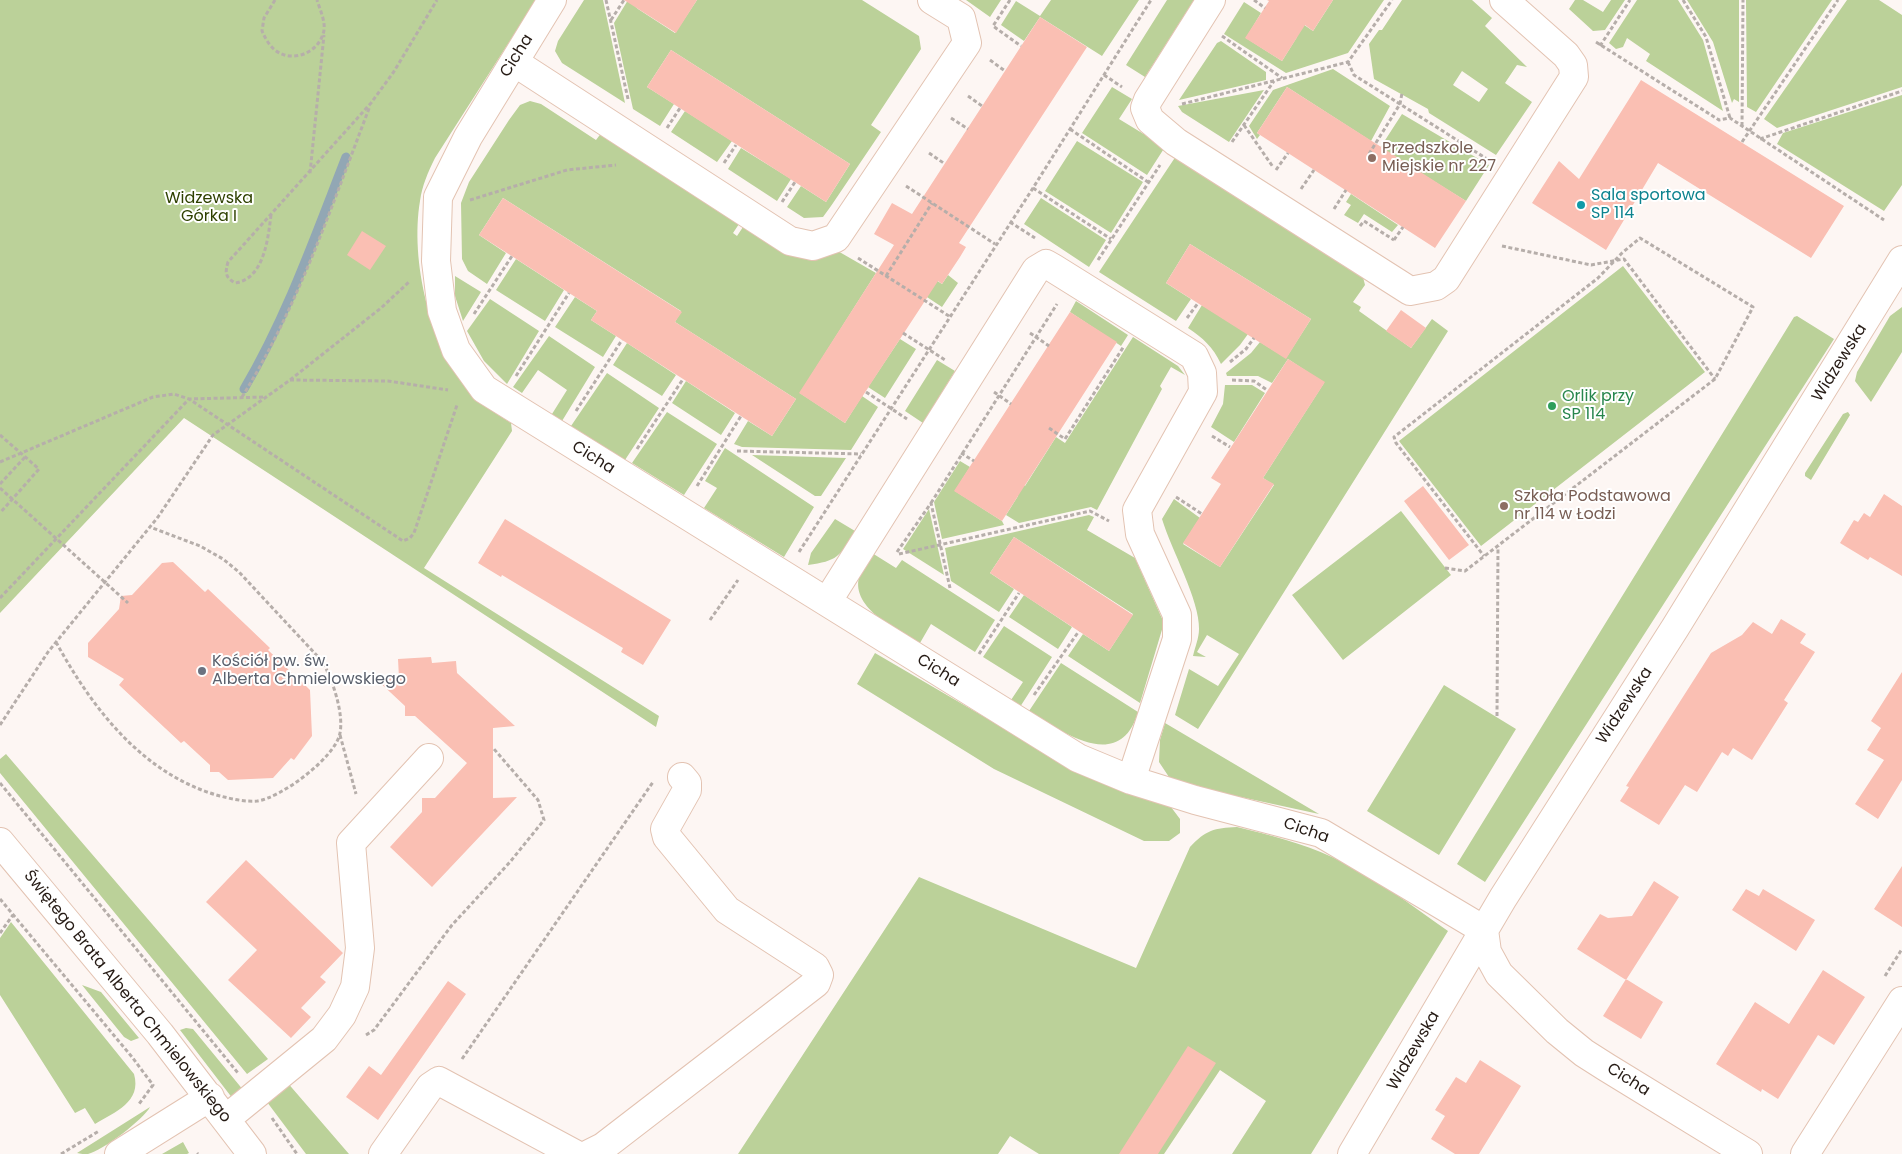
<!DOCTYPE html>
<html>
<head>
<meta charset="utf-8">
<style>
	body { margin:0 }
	canvas { display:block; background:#fdf6f3 }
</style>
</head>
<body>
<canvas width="1902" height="1154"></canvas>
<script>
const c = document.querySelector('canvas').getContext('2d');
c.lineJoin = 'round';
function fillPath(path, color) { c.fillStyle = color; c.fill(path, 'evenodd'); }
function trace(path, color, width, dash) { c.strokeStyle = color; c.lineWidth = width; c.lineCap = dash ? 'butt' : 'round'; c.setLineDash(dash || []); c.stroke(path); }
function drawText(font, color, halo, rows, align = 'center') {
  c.font = font + ' Poppins,sans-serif'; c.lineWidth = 4; c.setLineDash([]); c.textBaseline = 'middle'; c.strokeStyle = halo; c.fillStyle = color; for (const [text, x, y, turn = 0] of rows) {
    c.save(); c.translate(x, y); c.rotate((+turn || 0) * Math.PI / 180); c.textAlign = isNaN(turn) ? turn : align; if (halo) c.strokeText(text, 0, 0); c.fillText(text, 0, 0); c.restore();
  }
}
fillPath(new Path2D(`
	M0,0H536L435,158C428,172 422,186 420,201C410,260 430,346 469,391C480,404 497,414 511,423L512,431L424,568L659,716L656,727L184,418L0,613Z
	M584,0H603L625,103L562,63L555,51L558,41Z
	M628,0L638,9L675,33L697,0H862L919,36L921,49L871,125L881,132L831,206L823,217L804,218L787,207L801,186L826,202L850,164L671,50L647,87L674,104L660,126L633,109L614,23Z
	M966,0H1001L990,17Z
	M1051,0H1139L1102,56L1040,17L1024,41L1001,25L1016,1L1040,16Z
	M1167,0H1194L1145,77L1126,65Z
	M1333,0H1384L1348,53L1286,73L1224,34L1244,2L1261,13L1246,38L1282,61L1297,37V20L1313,31Z
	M1402,0H1472L1492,18L1485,26L1527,67L1517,65L1505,83L1532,102L1496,155L1429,113L1428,109L1374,79L1369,44L1379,30H1382ZM1462,71L1488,89L1479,102L1453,85Z
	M1575,0H1583L1603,12L1611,0H1625L1605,30L1593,31L1569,9Z
	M1637,0H1678L1703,40L1723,111L1646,61L1650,54L1627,38L1623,47L1616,49L1609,43Z
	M1687,0H1739V102L1734,99L1732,103L1713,42Z
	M1746,0H1832L1756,112L1747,107Z
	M1847,0H1879L1902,15V87L1777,128L1764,119Z
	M1221,41L1266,72V80L1179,100L1217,43Z
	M1333,69L1390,106L1371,141L1287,87L1257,133L1260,135L1257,139L1249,126L1273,90Z
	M1112,87L1132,99L1119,119L1165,147L1147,175L1082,133Z
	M1264,90L1229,142L1182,112L1178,106Z
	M1902,95V185L1884,211L1777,144L1783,133Z
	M530,101L541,104L596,140L602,132L741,221L733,233L737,236L745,224L836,250L876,273L800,393L845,423L862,396L878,407L851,450L742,447L734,444L748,421L772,436L796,399L675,322L681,311L503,198L479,235L506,253L487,284L468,271L462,259L461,203L469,182L509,120L520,105Z
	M685,111L732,141L717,162L671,132Z
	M1402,114L1489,165L1466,201L1380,148Z
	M1077,141L1143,182L1111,233L1045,191Z
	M741,148L791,179L777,201L728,169Z
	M1176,156L1362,273L1365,285L1353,302L1361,307L1359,311L1411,348L1432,319L1448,331L1198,729L1175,715L1189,669L1218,686L1239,654L1207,635L1197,652L1206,657L1193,656C1195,647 1199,638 1199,629C1200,601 1171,549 1162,519L1174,499L1200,518L1183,544L1220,567L1274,485L1263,478L1324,383L1288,359L1272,383L1258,376H1227L1226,373L1251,353L1260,342L1286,358L1311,319L1190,244L1166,283L1191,299L1176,321L1099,272Z
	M1351,194L1398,225L1392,232L1364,214L1358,223L1344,215L1351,205L1346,202Z
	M1041,198L1106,240L1089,267L1024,224Z
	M516,259L564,290L545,321L496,290Z
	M905,260L942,284L948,275L958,283L942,307L892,274Z
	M1623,266L1705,372L1481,546L1399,441Z
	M455,276L481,292L463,321L455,296Z
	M575,297L597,311L591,320L616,336L603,357L555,327Z
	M490,299L539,331L507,384L484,361L467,331Z
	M1076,301L1128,335L1121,346L1070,312Z
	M1202,305L1248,334L1240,345L1221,364C1213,347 1203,338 1188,328Z
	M1902,307V352L1871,402L1855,381L1857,372L1890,316Z
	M1797,316L1834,339L1485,882L1457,864L1748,392L1794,317Z
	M549,336L595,367L562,421L552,414L567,390L538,370L522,393L513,387Z
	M1133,337L1178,366L1185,375L1171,367L1160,386L1162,389L1097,510L1091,507L1019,523L1006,515L1018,496L1009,490L1016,480L1025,486L1056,437L1065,443Z
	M900,339L916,349L885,398L868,387Z
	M627,343L676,375L662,396L613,365Z
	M937,360L955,371L923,423L905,411Z
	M607,373L659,408L625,460L571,426Z
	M686,381L735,413L721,435L672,403Z
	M1225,385H1252L1265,393L1234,442L1211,427L1223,404Z
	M667,412L717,444L684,495L632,463Z
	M1848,412L1850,415L1811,480L1805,476V473L1843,414Z
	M725,448L814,507L784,557L704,508L717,488L705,481Z
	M752,455L846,458L821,496H815Z
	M960,461L970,467L955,491L1002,521L1004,525L942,539L934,502Z
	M929,509L944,575L903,549Z
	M1401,511L1451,575L1343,660L1292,595Z
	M1089,515L1094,517L1087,530L1135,558L1164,623L1140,703L1068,656L1083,634L1109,651L1133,614L1014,537L990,573L1014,589L999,612L951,581L945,548Z
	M835,519L855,531C840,557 837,561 808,565L811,553Z
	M872,553L896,568L902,560L995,620L975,652L931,624L920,643C898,630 851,609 859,577C861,569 868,560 872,553Z
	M1024,595L1072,627L1058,649L1009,617Z
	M1004,626L1052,657L1020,707L1011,700L1023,682L983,657Z
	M875,653L1089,778L1171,807L1180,819V833L1169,841H1144L994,769L857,684Z
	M1061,663L1138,712C1120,774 1062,732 1029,711Z
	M1444,685L1516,729L1439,855L1367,811Z
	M1165,723L1319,814L1204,789L1169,777L1159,762L1160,740Z
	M6,754L268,1059L247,1074L0,773V759Z
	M1237,827C1269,835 1302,843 1332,857C1374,876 1411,905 1448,931L1311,1154H1232L1266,1101L1220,1070L1164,1154H1039L1010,1136L998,1154H738L919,877L1136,968L1190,847C1206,830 1214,828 1237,827Z
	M11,922L134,1074C142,1102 115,1112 95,1124L85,1108L75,1113L0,995V938Z
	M82,985L101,992L139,1038L131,1041L124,1037Z
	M186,1028L193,1029L244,1091L233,1099L180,1030Z
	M286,1081L349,1154H306L264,1098Z
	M150,1107C144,1119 102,1151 88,1154C85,1154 80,1154 77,1153Z
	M183,1142L189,1153L187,1154H162Z`), '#bbd199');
trace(new Path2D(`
	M244,389C287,316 315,236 346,157`), '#92a7b4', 9);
fillPath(new Path2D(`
	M624,0H697L676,33Z
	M1267,0H1333L1313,31L1305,25L1282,61L1245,38L1269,1Z
	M1040,17L1087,47L959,243L966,247L960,257L942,284L938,281L845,423L799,393L894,245L874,234L892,203L912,214Z
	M671,50L850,164L826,202L647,87Z
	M1641,80L1844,206L1811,258L1658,163L1606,250L1532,203L1559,161L1579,179Z
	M1287,87L1466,201L1435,248L1257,133Z
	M503,198L682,312L675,322L796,399L772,436L591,320L597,311L479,235Z
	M362,231L386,246L370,270L347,255Z
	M1190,244L1311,319L1286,359L1166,283Z
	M1401,310L1426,328L1411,348L1386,331Z
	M1070,312L1117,342L1002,521L954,491Z
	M1288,359L1325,382L1263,478L1274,484L1220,567L1183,543L1221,484L1211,478Z
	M1423,486L1469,545L1449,560L1404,501Z
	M1884,494L1902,506V576L1870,557L1868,560L1840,543L1854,520L1858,522L1864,513L1870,517Z
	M505,519L671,620L643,665L621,652L623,648L502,575L501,577L478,563Z
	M1014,537L1133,615L1109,651L990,573Z
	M173,562L205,592L208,589L246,625L270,648L268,650L294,675H301V681L310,690L312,736L294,760L291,758L273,778L228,780L219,772H210V765L184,741L181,743L119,685L124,679L88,657V643L119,609L121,596L132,595L162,563Z
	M1781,619L1806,634L1800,643L1815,652L1784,700L1788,703L1752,760L1733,748L1728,756L1722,752L1697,792L1685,785L1659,825L1620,801L1629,787L1626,786L1711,653L1742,635L1753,622L1772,634Z
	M431,657L432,663L456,661L457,673L515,726L493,728V798L517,797L432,887L390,847L422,812V798H435L467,763L415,716H405V706L376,679L399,678L398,659Z
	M1902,672V780L1878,819L1855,804L1884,760L1867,750L1881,728L1871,721Z
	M246,860L343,953L320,977L326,982L301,1008L311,1017L291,1038L228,980L257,950L206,902Z
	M1902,866V927L1874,909Z
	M1654,881L1679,897L1626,980L1577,949L1600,914L1608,918L1632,916Z
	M1746,889L1759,896L1763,889L1815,920L1796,951L1732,910Z
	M1823,970L1865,997L1834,1045L1818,1035L1778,1099L1762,1089L1761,1092L1716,1064L1755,1002L1789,1024Z
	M1626,979L1663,1002L1641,1039L1603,1016Z
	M448,981L466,994L378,1120L346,1097L369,1066L381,1075Z
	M1188,1046L1216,1063L1158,1154H1119Z
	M1480,1060L1521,1086L1479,1154H1455L1431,1139L1445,1116L1435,1110L1456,1077L1466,1083Z`), '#fabfb3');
const minor = new Path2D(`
	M552,0L468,137L438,197L436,261L442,311L456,350L484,389L1078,758L1131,780L1195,800L1321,833L1484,930L1487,952L1499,974L1557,1031L1584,1053L1606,1067L1748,1154
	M1211,0L1148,100L1145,108L1150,120L1176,142L1410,291L1436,286L1446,279L1574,77L1573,65L1566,55L1504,0
	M514,62L790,241L813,246L836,238L967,43L961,18L932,0
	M827,602L1036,270L1046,264L1053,268L1194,356L1202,373L1203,392L1137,510L1140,534L1177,615V639L1131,780
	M0,842L160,1034L252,1154
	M227,1118L324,1039L342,1015L355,987L360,948L351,843L429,758
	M119,1154L210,1097
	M383,1154L430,1087L439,1081L575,1154
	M589,1154L603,1147L816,983L819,975L815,967L727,910L667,837L665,829L687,790V783L682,777
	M1352,1154L1503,898L1675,628L1902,260
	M1805,1154L1902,1001`);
trace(minor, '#e3c3b2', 30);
trace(new Path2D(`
	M275,0L264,18L262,31C265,38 269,45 275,50C291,63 317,54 323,34C327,24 320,10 317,0
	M606,0L628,99
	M1010,0L993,26L1021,46
	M1254,0L1265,8
	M1683,0L1706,37L1730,118
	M611,20L624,0
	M1222,36L1282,78
	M1596,42L1719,120L1730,118L1884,220
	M1600,46L1630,0
	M990,60L1005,71
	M1348,62L1354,75L1487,159
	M1104,75L1122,87
	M968,96L982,106
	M1182,104L1348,62L1392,0
	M951,118L968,129
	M1244,125L1273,167
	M1742,126L1743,0
	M667,128L680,108
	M1070,129L1148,182
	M1760,139L1902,91
	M1232,142L1274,81
	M1742,142L1838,0
	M929,153L945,164
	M1369,154L1400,104L1402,93
	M724,163L736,145
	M1276,170L1288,153
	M310,173L324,35
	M906,186L995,244
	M1033,188L1111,239
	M1301,189L1314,170
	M470,200L567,170L616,165
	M782,202L795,182
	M1334,209L1346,190
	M271,215C268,239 264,279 235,283C225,277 225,273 228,262L371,103L393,73L437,0
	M1010,222L1035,238
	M1360,226L1364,221L1394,240
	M1394,240L1403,227
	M1502,246L1591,265L1624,259L1715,379
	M858,258L949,316
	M1098,260L1160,165
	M886,276L932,203
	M474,314L512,256
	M1187,318L1198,303
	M903,333L945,360
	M1030,333L1049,346
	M1230,362L1246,349L1254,338
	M516,376L569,293
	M290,380L388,381L448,390
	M1232,380L1254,381L1267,390
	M866,392L907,419
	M994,392L1011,404
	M242,397C298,307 332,205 370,106
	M576,411L622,340
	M1049,428L1065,439L1124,346
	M0,435L39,469L0,513
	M1212,436L1230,447
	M637,449L683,379
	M737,451L861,454
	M961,453L974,461
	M0,462L153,397L174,394L189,399L403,541L410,538L414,533L457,405
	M0,484L25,457
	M697,486L741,416
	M0,488L128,603
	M1176,497L1202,514
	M931,503L1057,304
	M799,552L1033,188L1151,0
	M897,552L931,503L950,588
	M899,554L1090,511L1109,521
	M1445,568L1465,571L1715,379L1753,307L1640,238L1622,253L1598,278L1394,437L1396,443L1484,556
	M0,598L189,399L266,397
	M710,620L738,580
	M56,642C92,708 143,775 220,796C232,799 245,802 257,801C281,798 336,757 340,733C344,713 332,678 322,661L239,572L223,559L200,546L150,527
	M979,654L1019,593
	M1034,695L1079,631
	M1497,716L1498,546
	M0,725L48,652L158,517L213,435L290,380L381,308L409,282
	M340,735L356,794
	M0,783L238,1073
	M0,899L132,1057L153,1085L139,1104
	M0,933L13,915
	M1885,976L1902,949
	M366,1035L374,1030L452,925L510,862L544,820L538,800L494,749
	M462,1059L653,782
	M272,1118L297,1154
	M197,1153L198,1154
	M61,1154L99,1131`), '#b6aeaa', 3, [4, 2.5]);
trace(minor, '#fff', 28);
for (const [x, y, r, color] of [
	[1372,158,5,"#8d6e63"],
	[1581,205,5,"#0f9aa8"],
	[1552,406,5,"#2e9e5b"],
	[1504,506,5,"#8d6e63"],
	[202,671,5,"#6b7280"]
]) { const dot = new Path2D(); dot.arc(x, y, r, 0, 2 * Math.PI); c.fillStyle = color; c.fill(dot); trace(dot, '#fff', 2); }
drawText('16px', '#251a14', '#fff', [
	["Cicha",517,56,-58],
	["Widzewska",1840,363,-58],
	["Cicha",593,458,32],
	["Cicha",938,671,32],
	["Widzewska",1625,706,-57],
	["Cicha",1306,831,19],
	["Świętego Brata Alberta Chmielowskiego",127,997,51],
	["Widzewska",1414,1051,-60],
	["Cicha",1628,1080,32]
]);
drawText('16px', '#785e54', '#fff', [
	["Przedszkole",1382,149],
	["Miejskie nr 227",1382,167],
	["Szkoła Podstawowa",1514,497],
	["nr 114 w Łodzi",1514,515]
], 'left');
drawText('16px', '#0d838f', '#fff', [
	["Sala sportowa",1591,196],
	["SP 114",1591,214]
], 'left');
drawText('16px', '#2e4000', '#fff', [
	["Widzewska",209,199],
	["Górka I",209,217]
]);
drawText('16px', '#27864d', '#fff', [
	["Orlik przy",1562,397],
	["SP 114",1562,415]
], 'left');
drawText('16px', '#5b616d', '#fff', [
	["Kościół pw. św.",212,662],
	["Alberta Chmielowskiego",212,680]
], 'left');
</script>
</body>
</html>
